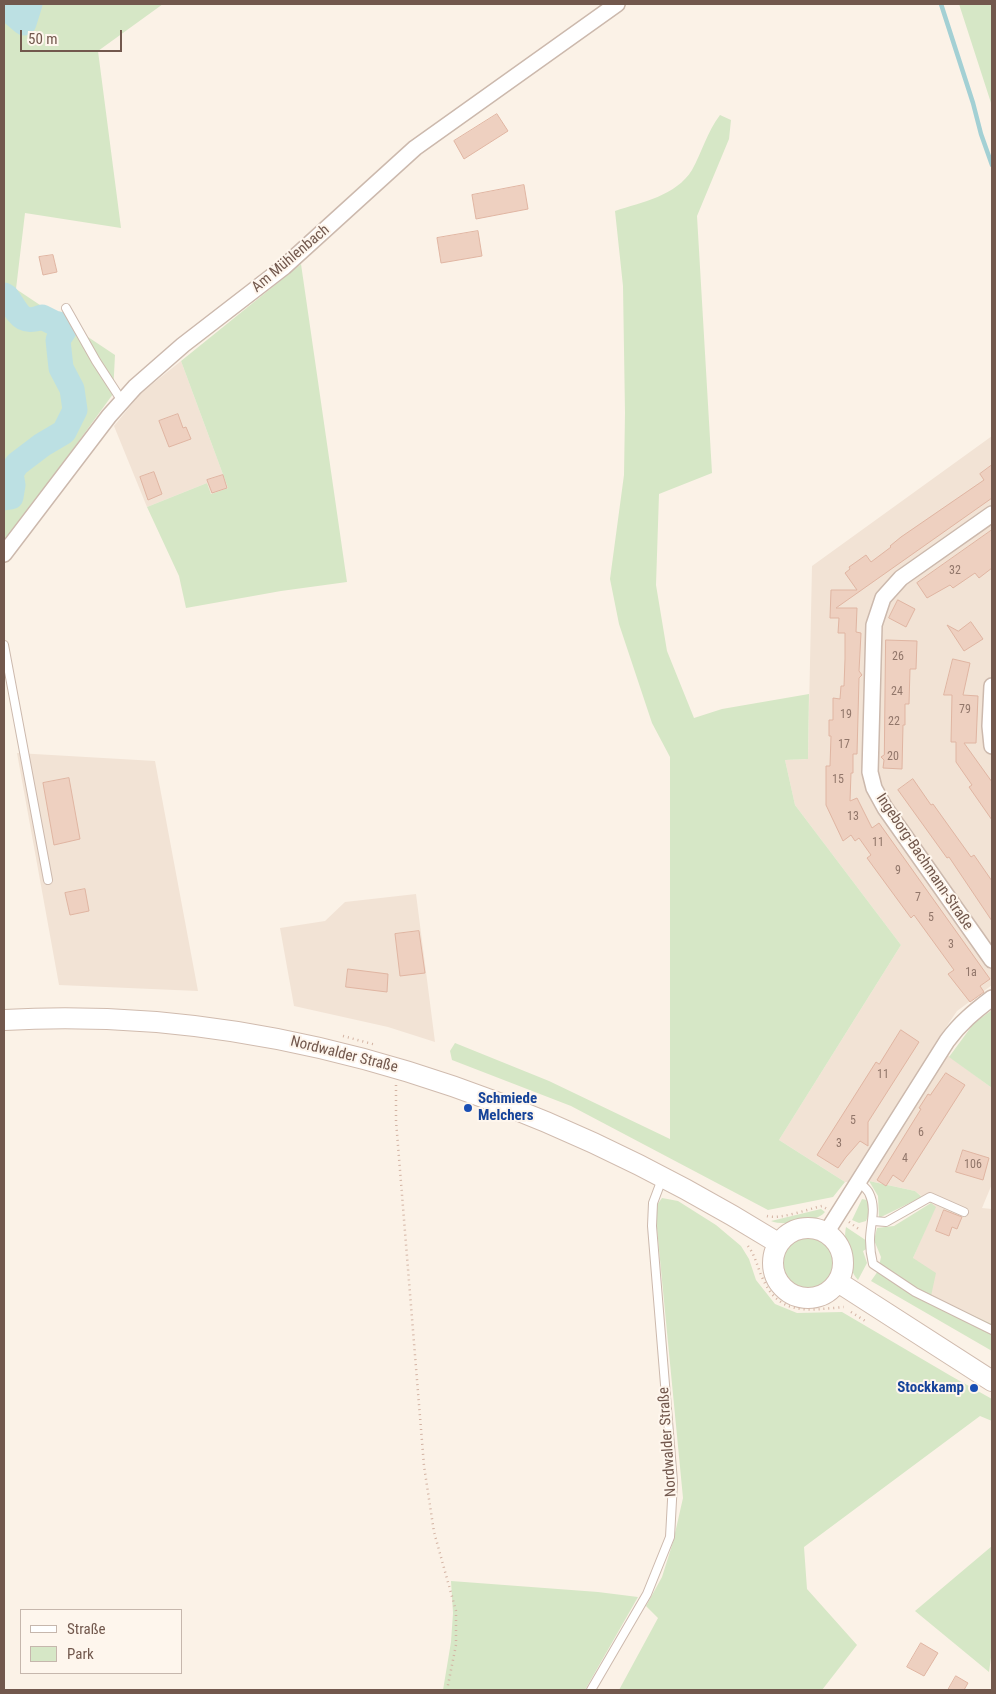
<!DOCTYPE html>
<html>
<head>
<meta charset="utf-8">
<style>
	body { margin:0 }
	#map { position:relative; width:996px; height:1694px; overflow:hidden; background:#fbf2e7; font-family:"Roboto Condensed",sans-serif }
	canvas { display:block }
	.frame { position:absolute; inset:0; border:5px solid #72584d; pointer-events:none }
	.legend { position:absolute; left:20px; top:1609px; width:162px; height:65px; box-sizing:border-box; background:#fef6ed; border:1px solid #c6b7ad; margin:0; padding:6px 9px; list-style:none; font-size:15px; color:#72584d }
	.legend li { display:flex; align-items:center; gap:10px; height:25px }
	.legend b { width:25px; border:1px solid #c6b7ad }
	.scale { position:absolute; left:20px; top:30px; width:102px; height:22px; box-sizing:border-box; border:2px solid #72584d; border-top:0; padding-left:6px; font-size:15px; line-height:18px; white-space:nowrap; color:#72584d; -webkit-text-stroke:4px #fef6ed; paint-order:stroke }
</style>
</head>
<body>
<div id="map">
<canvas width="996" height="1694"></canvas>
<div class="frame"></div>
<ul class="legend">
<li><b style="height:6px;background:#fff"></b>Straße</li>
<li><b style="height:14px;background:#d6e7c6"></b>Park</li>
</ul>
<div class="scale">50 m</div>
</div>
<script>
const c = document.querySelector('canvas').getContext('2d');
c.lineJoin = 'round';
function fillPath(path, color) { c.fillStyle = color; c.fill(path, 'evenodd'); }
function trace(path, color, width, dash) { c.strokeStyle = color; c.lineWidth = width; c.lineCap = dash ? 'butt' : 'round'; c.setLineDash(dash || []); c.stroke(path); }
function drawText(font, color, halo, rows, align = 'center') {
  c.font = font + ' "Roboto Condensed",sans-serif'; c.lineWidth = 4; c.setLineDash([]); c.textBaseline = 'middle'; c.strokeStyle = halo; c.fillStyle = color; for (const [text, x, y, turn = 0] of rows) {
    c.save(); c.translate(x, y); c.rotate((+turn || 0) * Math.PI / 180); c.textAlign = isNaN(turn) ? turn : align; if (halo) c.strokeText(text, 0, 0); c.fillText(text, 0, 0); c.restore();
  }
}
fillPath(new Path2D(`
	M181,361L228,488L211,494L207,483L147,507L114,426L141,393Z
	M992,436V985L957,1011L934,1045L992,1088V1184L982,1208L992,1209V1324L931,1296L913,1258L935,1207L915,1191L869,1181L845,1182L779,1140L901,945L795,805L785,760L808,759L812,566Z
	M17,753L155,761L198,991L59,985Z
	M416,894L435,1042L388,1027L294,1006L280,928L325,921L345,902Z`), '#f2e3d5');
fillPath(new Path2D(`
	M4,4H163L98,51L121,228L25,213L16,289L115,355L113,394L4,544Z
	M959,4H992V106Z
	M720,115L731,120L729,139L697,216L712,473L659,494L656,585L667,651L694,718L722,709L809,694L808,759L785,760L795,805L901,945L779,1140L845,1182L833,1197L768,1210L571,1106L452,1060L450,1051L455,1043L549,1081L670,1139V757L652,723L619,624L610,579L624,475L625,413L623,286L615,211C642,202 676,196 692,170C702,152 707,132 720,115Z
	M301,264L347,582L281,591L186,608L179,576L147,507L207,483L211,494L228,488L181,361Z
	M992,1010V1088L949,1057L974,1023Z
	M869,1181L915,1191L922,1197L879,1218L878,1196Z
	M662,1198L678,1201L716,1225L741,1246L749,1259L756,1280L775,1304L797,1313L842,1312L951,1376L992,1399V1421L980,1416L804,1547L807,1589L857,1645L822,1690H619L658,1618L646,1606L662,1577L673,1542L683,1498L656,1218L657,1205Z
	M862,1199L867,1200L871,1210L866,1221L859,1223L852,1220Z
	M931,1203L936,1207L913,1258L936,1273L931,1296L992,1324V1351L871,1281L878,1271L881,1257L874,1240L877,1228L894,1226Z
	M821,1209L825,1212L824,1213C816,1222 782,1226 771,1221Z
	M846,1227L867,1241L868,1248L863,1251L867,1263L858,1280C847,1267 843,1243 846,1227Z
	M781 1263a27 27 0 1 1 54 0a27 27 0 1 1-54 0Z
	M992,1546V1650L989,1672L915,1611Z
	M451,1581L598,1592L638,1597L585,1690H443L451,1642L453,1613Z`), '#d6e7c6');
trace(new Path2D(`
	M941,4L973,103L981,134L992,165`), '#a3d0d4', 4.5);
trace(new Path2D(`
	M4,6L24,23L30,4
	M4,295L7,297C19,313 20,325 42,317L54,323L67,326L58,340L61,368L72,389L75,410L64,432L42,445L17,464L11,473L13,485L11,497L4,498`), '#bce0e3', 25);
const building = new Path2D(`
	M497,114L508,131L464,159L454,141Z
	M524,185L528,209L476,219L472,195Z
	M478,231L482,256L441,263L437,238Z
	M53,255L57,272L43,275L39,257Z
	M178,414L183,428L186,427L191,439L169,447L159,421Z
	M992,465V498L836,608H857L856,632L861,633L859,671L862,675L859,678L857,754H853V773H851L850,801L857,798L872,828L879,823L990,979L980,986L984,992L970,1002L948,974L954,970L914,915L911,918L867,858L871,855L859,838L855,841L851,835L843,841L826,805V766H830L831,736H829V720H833V698L840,699L841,686H844L845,659V633H838L839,618H830L831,590H857L845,573L850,569L849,567L866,555L871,562L891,547L890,546L901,537L984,480L980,474Z
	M154,472L162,494L148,500L140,477Z
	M223,475L227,488L212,493L207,480Z
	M992,530V568L979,578L975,573L953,588L950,585L927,598L917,583Z
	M898,600L915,609L906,627L889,618Z
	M971,622L983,639L964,651L947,625L958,631Z
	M886,640L917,641L916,669H910L909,704H905V725H903L902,769L883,768L884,760L881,757L884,755Z
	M953,659L970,663L963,695L978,696L976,743H964L992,782V820L969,787L972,785L956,762V742H951L952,695H944Z
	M69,778L80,839L54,845L43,783Z
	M913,779L931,805L933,804L971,857L974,855L992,881V921L949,857L947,858L898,790Z
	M85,889L89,911L70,915L65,893Z
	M419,931L425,973L400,976L395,934Z
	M348,969L388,974L387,992L346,987Z
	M901,1030L919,1042L868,1122V1146L860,1141L846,1157L838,1168L817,1155L876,1062L879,1064Z
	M946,1073L965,1085L903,1182L893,1175L886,1186L877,1180L921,1109L919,1108L928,1094L930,1095Z
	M963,1150L989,1158L983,1180L956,1172Z
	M944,1210L962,1217L957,1229L952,1227L949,1236L936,1231Z
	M921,1643L938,1653L924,1676L907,1667Z
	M956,1676L968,1683L964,1690H948Z`);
fillPath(building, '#eed0c0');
trace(building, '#e0b5a2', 1);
const service = new Path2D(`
	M66,308L96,361L122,401
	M4,645L48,880
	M859,1182C862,1185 867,1189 869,1193C877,1209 870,1224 870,1240C870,1248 871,1256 873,1264L915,1292L992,1330
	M874,1221L886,1222L930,1197L964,1212
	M591,1690L647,1594L670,1537L673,1482L652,1226L653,1203L662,1179`);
const minor = new Path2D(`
	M992,514L901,578L883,598L874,625L870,772L874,788L885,808L992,960
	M4,554L109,416L135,387L183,345L284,267L415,148L617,4
	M992,686L990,726L992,746
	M826,1233L947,1041C960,1023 975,1011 992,998`);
const secondary = new Path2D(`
	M4,1020C280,1004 546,1099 778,1243
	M773 1263a35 35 0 1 1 70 0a35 35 0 1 1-70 0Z
	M838,1282L992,1381`);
trace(service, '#ccb9ad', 10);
trace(minor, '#ccb9ad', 18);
trace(secondary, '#d0bbae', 22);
trace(new Path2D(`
	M343,1036L376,1045
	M396,1085V1121L424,1466L434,1532L456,1611V1645L447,1690
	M767,1216C780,1220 808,1209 822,1206L827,1209
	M849,1222L860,1230
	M748,1246C755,1255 757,1266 762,1277C779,1317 808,1310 844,1307
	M851,1312L867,1322`), '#d3b3a3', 2.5, [1, 4]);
trace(service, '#fff', 8);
trace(minor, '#fff', 15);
trace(secondary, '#fff', 20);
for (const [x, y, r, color] of [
	[468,1108,5,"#1a4fb4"],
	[974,1388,5,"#1a4fb4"]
]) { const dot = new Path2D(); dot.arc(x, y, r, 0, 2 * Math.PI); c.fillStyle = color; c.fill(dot); trace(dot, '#fef6ed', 2); }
drawText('12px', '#91766a', null, [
	["32",955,571],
	["26",898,657],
	["24",897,692],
	["79",965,710],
	["19",846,715],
	["22",894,722],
	["17",844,745],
	["20",893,757],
	["15",838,780],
	["13",853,817],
	["11",878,843],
	["9",898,871],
	["7",918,898],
	["5",931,918],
	["3",951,945],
	["1a",971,973],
	["11",883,1075],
	["5",853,1121],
	["6",921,1133],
	["3",839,1144],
	["4",905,1159],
	["106",973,1165]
]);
drawText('15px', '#72584d', '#fef6ed', [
	["Am Mühlenbach",291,259,-40],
	["Ingeborg-Bachmann-Straße",924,862,56],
	["Nordwalder Straße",344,1055,14],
	["Nordwalder Straße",668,1442,-94]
]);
drawText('bold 15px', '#164399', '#fef6ed', [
	["Schmiede",478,1099],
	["Melchers",478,1116],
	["Stockkamp",964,1388,"right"]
], 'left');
</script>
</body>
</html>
